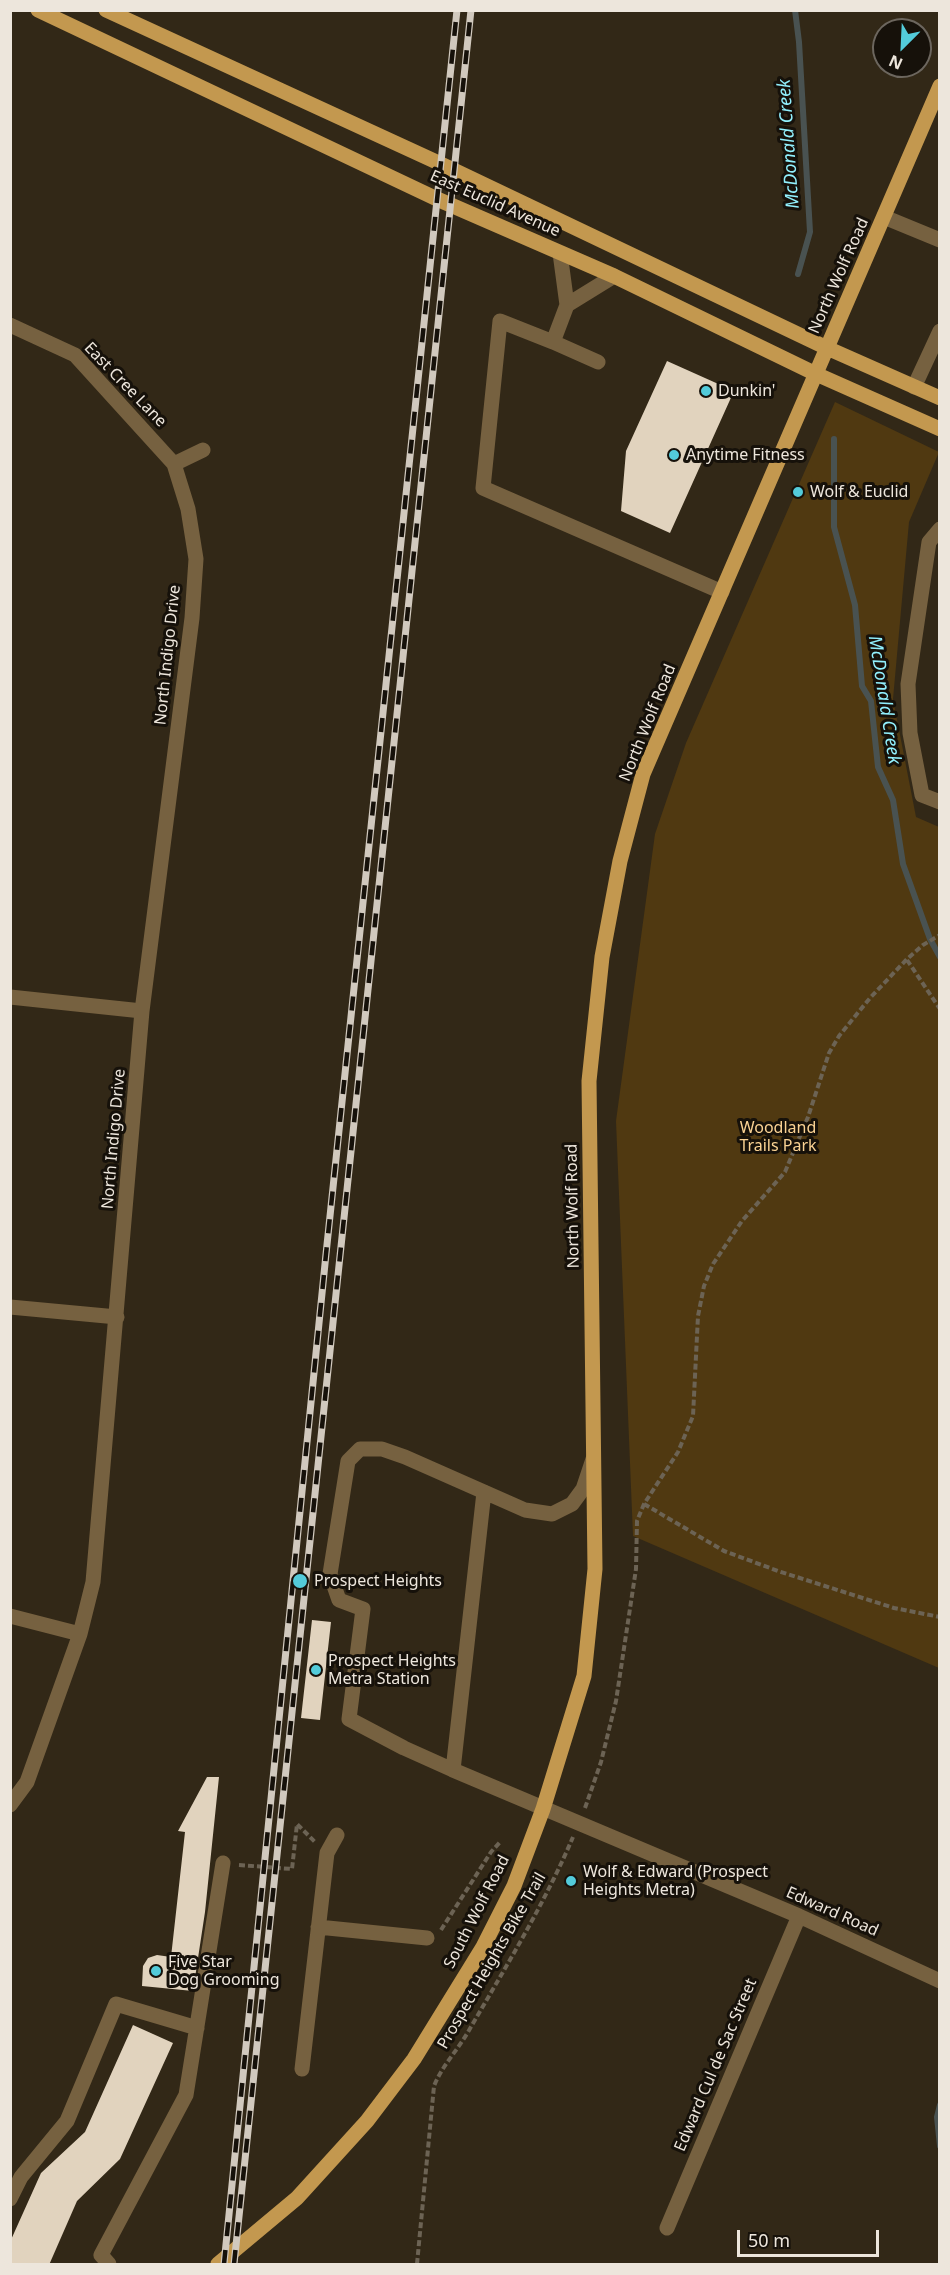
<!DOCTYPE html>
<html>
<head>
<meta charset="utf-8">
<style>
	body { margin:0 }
	#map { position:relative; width:950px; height:2275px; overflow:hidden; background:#322817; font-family:"Noto Sans",sans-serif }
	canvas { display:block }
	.frame { position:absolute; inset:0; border:12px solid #ede6dc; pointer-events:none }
	.north { position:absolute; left:872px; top:18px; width:60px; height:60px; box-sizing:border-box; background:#16110a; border:2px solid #6c665e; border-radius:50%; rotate:204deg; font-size:16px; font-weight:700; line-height:24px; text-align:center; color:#ede6dc }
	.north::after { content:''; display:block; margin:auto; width:21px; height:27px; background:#53cbda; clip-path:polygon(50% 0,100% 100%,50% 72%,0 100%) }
	.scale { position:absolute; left:737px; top:2230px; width:142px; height:27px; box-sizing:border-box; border:3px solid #ede6dc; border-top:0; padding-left:8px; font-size:18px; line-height:21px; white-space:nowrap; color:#ede6dc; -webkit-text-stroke:4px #16110a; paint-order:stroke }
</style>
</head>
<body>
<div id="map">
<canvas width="950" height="2275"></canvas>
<div class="frame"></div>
<div class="north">N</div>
<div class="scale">50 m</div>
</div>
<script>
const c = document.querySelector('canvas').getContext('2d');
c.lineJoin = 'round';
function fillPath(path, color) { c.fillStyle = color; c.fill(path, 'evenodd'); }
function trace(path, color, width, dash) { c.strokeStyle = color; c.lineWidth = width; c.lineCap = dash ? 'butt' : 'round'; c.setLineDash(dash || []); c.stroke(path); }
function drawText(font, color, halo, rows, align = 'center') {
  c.font = font + ' "Noto Sans",sans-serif'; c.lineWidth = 6; c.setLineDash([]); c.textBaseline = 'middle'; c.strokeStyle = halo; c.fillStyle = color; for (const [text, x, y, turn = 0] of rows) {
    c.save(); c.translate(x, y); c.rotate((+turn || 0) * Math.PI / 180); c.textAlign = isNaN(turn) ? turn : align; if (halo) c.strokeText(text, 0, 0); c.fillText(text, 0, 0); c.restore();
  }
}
fillPath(new Path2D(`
	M835,402L939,452L909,522L893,699L916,817L939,827V1668L633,1536L616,1121L655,834L686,743Z`), '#503911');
trace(new Path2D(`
	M795,10L799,42L810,232L798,274
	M834,439V527L855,605L862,686L871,701L878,767L893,800L903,864L930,939L940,957
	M940,2105L937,2117L940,2146`), '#495251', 6);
fillPath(new Path2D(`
	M667,361L734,391L670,533L621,511L626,451Z
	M312,1620L331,1622L320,1720L301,1718Z
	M207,1777H219L205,1912L193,1991L142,1986L143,1966L148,1958L157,1955L171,1957L185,1832L178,1831Z
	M133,2025L173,2043L120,2159L77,2201L49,2265H10V2242L41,2173L85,2132Z`), '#e1d3be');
trace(new Path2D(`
	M907,960L940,1009
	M644,1504L724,1551L778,1571L894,1608L940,1617
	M585,1808L601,1762L616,1701L636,1569L637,1521L644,1504L678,1452L693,1416L698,1316L704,1286L713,1264L742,1221L785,1172L808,1117L829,1053L839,1036L870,998L907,959L923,945L940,935
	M239,1865L292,1869L297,1824L315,1842
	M441,1930L491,1852L501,1841
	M417,2264L434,2086C442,2066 457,2051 468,2032C505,1968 544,1905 573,1837`), '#6c6354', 4, [6, 3]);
trace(new Path2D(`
	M884,217L940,240
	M560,253L567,305L614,276
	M567,305L553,342L500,321L483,488L722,592
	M10,325L75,355L174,464L188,509L196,559L192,618L142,1011L93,1582L80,1634L27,1782L10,1805
	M553,342L598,362
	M914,387L940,331
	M174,464L203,450
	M940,529L929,542L908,684L910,733L922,795L940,802
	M10,997L142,1011
	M10,1307L117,1317
	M593,1459L583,1489L572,1504L552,1514L525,1510L405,1457L382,1449H360L348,1461L330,1574L339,1600L363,1609L349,1719L404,1748L453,1770L799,1916L940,1981
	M10,1616L80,1634
	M453,1770L484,1492
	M318,1927L427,1938
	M302,2069L327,1853L337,1835
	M10,2199L21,2177L67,2121L116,2004L197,2028
	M667,2228L799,1916
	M109,2264L101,2255L186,2095L223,1863`), '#766140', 15);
trace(new Path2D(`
	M38,10L437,199L614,276L816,374L940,429
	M106,10L441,164L827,348L940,398
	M218,2264L297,2198L367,2121L414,2059L483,1947L514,1886L543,1809L584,1676L595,1569L589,1081L602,957L620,861L643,774L940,86`), '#c3984f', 15);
const rail = new Path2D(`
	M224,2264L326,1254L457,10
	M234,2264L471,10`);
trace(rail, '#d1c9be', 7);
trace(rail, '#16110a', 4.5, [14]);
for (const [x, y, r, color] of [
	[706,391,6,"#53cbda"],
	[674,455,6,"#53cbda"],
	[798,492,6,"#53cbda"],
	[300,1581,8,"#53cbda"],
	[316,1670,6,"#53cbda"],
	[571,1881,6,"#53cbda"],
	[156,1971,6,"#53cbda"]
]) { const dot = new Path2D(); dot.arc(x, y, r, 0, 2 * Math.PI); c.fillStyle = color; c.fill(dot); trace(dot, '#16110a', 2); }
drawText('16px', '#ede6dc', '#16110a', [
	["East Euclid Avenue",495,204,24],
	["North Wolf Road",839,276,-66],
	["East Cree Lane",125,385,46],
	["North Indigo Drive",168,655,-84],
	["North Wolf Road",648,723,-68],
	["North Indigo Drive",114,1139,-85],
	["North Wolf Road",573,1206,-91],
	["South Wolf Road",477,1912,-63],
	["Edward Road",832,1912,24],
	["Prospect Heights Bike Trail",492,1961,-60],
	["Edward Cul de Sac Street",716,2065,-67]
]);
drawText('16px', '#ede6dc', '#16110a', [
	["Dunkin'",718,391],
	["Anytime Fitness",686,455],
	["Wolf & Euclid",810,492],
	["Prospect Heights",314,1581],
	["Prospect Heights",328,1661],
	["Metra Station",328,1679],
	["Wolf & Edward (Prospect",583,1872],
	["Heights Metra)",583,1890],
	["Five Star",168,1962],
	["Dog Grooming",168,1980]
], 'left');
drawText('16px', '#fad293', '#16110a', [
	["Woodland",778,1128],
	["Trails Park",778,1146]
]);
drawText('italic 18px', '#92f1fe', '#16110a', [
	["McDonald Creek",789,144,-94],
	["McDonald Creek",884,700,81]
]);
</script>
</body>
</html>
